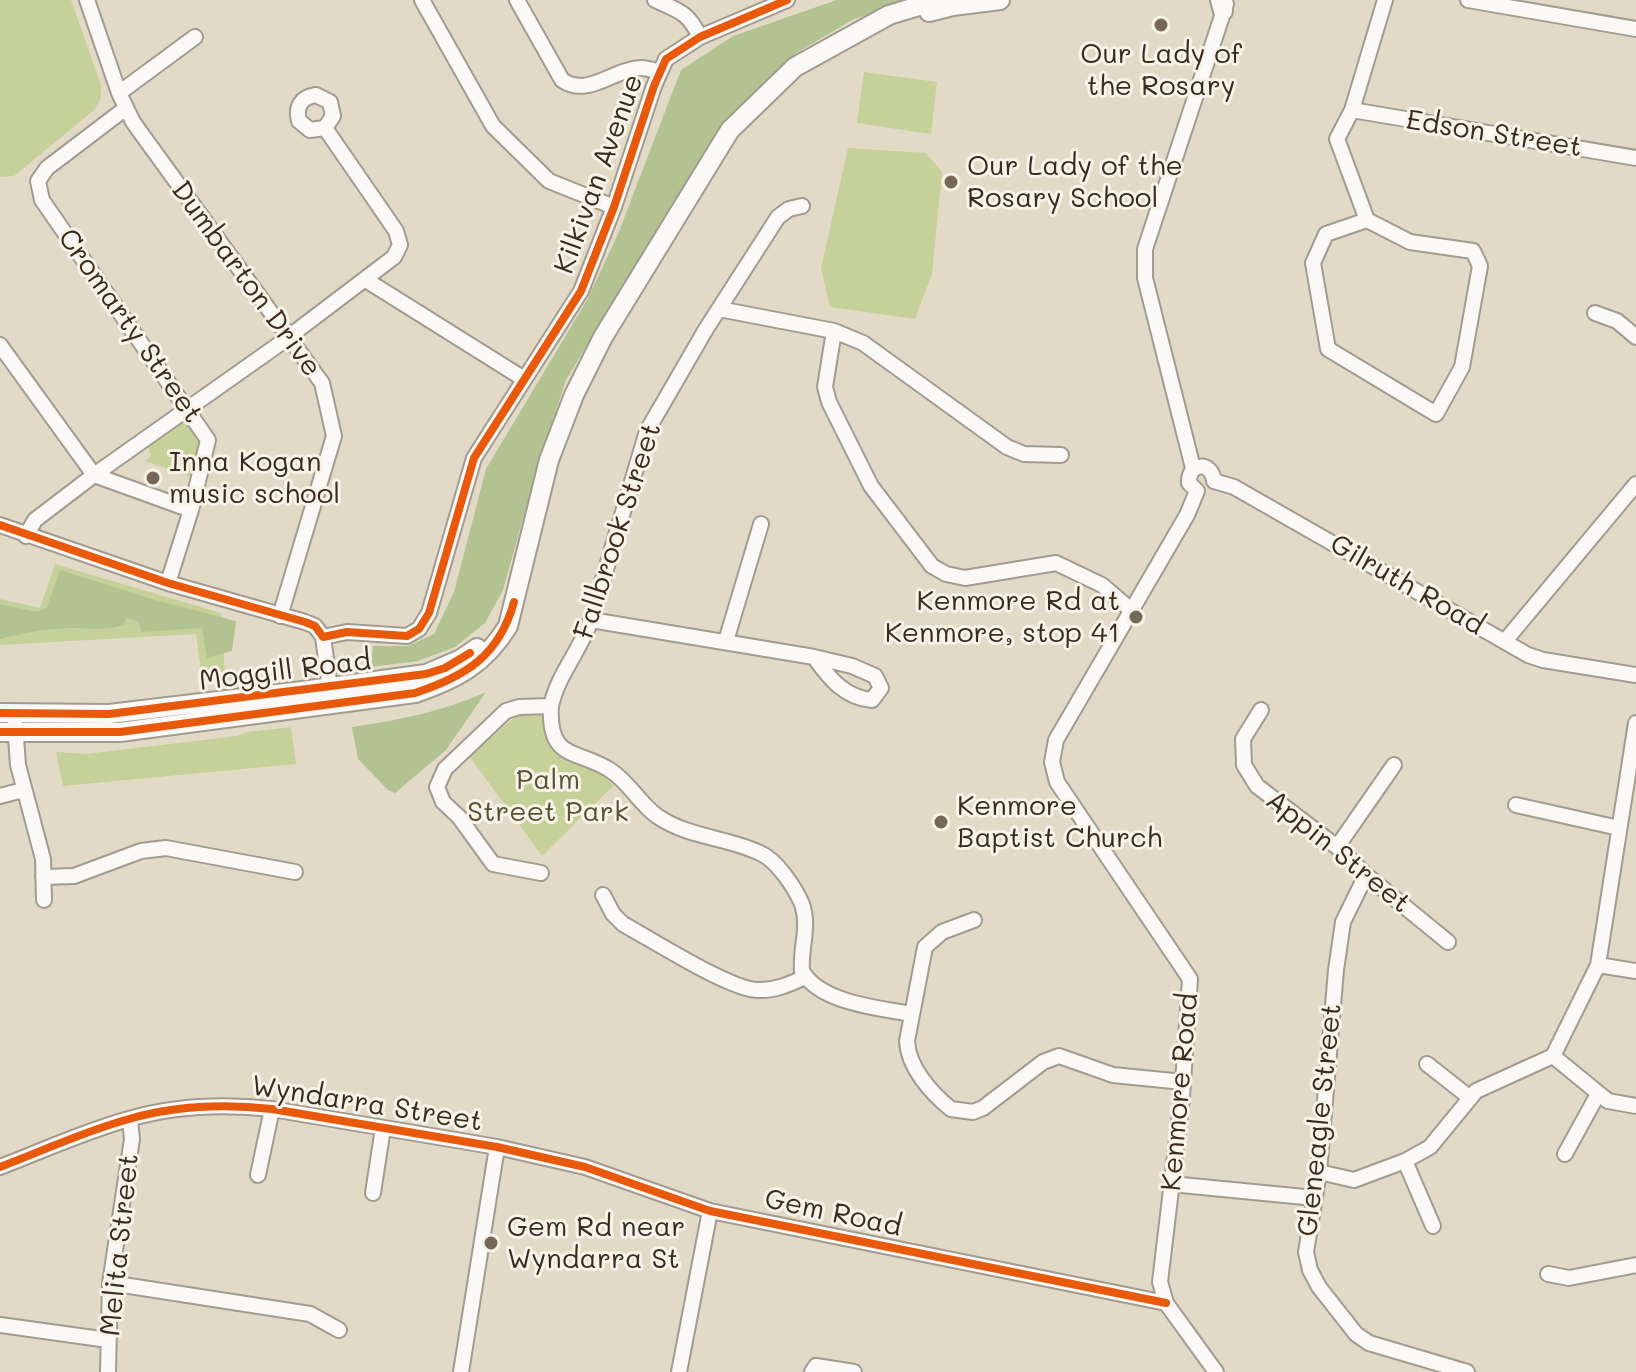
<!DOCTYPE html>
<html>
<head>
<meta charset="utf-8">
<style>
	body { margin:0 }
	canvas { display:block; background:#e2dac7 }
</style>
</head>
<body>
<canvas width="1636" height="1372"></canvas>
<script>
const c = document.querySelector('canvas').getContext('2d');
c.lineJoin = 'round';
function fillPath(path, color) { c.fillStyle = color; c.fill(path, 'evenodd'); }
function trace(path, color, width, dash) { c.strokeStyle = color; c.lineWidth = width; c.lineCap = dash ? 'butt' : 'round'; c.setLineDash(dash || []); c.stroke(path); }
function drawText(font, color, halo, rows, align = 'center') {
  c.font = font + ' Mali,sans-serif'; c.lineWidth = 6; c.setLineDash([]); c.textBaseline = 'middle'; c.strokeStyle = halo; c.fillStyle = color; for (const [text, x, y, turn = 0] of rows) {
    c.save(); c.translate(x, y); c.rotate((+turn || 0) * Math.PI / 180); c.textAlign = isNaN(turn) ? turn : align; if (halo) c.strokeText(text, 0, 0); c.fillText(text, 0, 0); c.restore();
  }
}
fillPath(new Path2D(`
	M0,0H71L101,85V98L94,110L14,176L0,177Z
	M864,72L937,82L931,134L857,123Z
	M848,148L926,153L942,172L932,274L915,319L830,307L821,268Z
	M183,423L189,425L203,444L194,478L145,461L151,456L148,447Z
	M55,564L221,613L225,674L202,678L196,634L0,645V599L40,608Z
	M530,711L543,717C552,778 583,753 614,785L542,856L470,757L519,713Z
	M291,727L296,764L63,786L56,752L86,754L237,736L248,732Z`), '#c5d198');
fillPath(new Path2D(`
	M837,0H917L854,19L796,53L726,120L645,248L566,380L538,465L503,590L485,623L455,647L418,661L371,667L373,646H408L434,634L454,592L486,469L587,300L618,234L681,70L733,36Z
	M60,570L155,600L236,621L232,651L207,658L202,628L142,632L138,621L126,618L124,625C105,631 90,628 72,628C48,628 23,633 0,639V604L36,612L47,607Z
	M486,692L446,750L395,793L388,790L358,759L352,727C399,720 442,712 486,692Z`), '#b2c290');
const minor = new Path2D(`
	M87,0L119,93L133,122L322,383L334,436L280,616
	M422,0L493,126L549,181L614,207
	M517,0L562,80C588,98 613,69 641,68C647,68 653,70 660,72
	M655,0C679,11 688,12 700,37
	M1468,0L1636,29
	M119,93L195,37
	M126,108L47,168L38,181L42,200L208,440L191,510L168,583
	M1352,110L1636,158
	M1367,220L1326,234L1313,263L1328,349L1436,414L1462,367L1480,266L1473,251L1410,242L1367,220L1337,139L1352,110L1385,0
	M366,280L524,379
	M719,309L834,331L863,343L1007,447L1024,454L1061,455
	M1595,313L1617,321L1636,337
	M834,331L825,387L829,402L871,486L932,566L946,574L965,578L1056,563L1102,585L1131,610
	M0,345L94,475L191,510
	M1193,468L1145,278V249L1226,4
	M1214,481L1234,487L1528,655L1543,660L1636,675
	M1197,491L1187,515L1056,740L1052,762L1057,782L1190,979L1182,1097L1160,1282L1166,1303L1216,1372
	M1197,491L1189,483C1188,462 1212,461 1214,481
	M0,525L168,583L305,622L315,626L323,637L347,632L407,636L419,629L429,613L474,458L581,291L614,207L654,86L666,59L700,37L787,0
	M26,536L35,520L94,475L278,345L394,257L400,245L396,231L325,128L310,130L299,121C295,106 302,97 316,95L330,102L333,116L325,128
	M591,620L814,657C829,678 845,698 872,700L881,688L875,676L852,666L814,657
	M323,637L331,696
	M726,641L761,524
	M1505,641L1636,484
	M551,706C558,674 580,651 591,620L647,431L706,329L778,217L789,209L802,206
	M1261,710L1243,739L1244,765L1257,786L1341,850L1366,875L1448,942
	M15,724L18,765L43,859L44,900
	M0,796L23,790
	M1516,805L1619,828
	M1337,847L1394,765
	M541,873L493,864L459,817L443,802L437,787L445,769L506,711L519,707L551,706C548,761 577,749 610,770C629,782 639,803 657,816C689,838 727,837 760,853C777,860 795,888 802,904C810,927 800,948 802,971C820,1003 879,1008 912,1014
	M1366,875L1343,922L1336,970L1319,1172L1306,1252L1310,1270L1319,1287L1356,1334L1369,1343L1467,1372
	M43,877L74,876L141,851L166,848L295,872
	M603,895L613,914L623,924C652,940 729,989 757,990C775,991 790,984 805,977
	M974,920L942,932L925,947L907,1041C908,1067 931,1093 951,1109L973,1112L983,1108L1043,1062L1059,1056L1113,1075L1183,1082
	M1598,965L1636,971
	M1553,1056L1598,965L1636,723
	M1553,1056L1608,1101L1636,1106
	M1427,1064L1469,1097
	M1565,1154L1598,1094
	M1405,1161L1433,1226
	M0,1167C42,1151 85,1131 129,1119C174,1106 225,1104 272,1109L497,1147L585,1167L710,1211L1166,1303
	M1319,1172L1354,1180L1405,1161L1430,1147L1476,1091L1553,1056
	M258,1175L272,1109
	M1171,1184L1315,1198
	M373,1193L383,1128
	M1548,1274L1569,1278L1636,1265
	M110,1283L310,1314L339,1330
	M0,1325L108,1340
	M108,1372L110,1283L132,1139L130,1119
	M461,1372L497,1147
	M679,1372L710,1211
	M812,1372L816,1366L854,1372`);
const major = new Path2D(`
	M1220,0L1223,11
	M929,12L953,6L1000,0
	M0,713L109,714L302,691L426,674L461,659L477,648
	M0,732H120L415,693C456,679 485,664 508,626L549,460L574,395L603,337L730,130L795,67L889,15L939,0`);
trace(minor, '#a29b8f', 18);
trace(major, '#a29b8f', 22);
trace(minor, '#fbf9f7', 14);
trace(major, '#fbf9f7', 18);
trace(new Path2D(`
	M0,525L168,583L305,622L315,626L323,637L347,632L407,636L419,629L429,613L474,458L581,291L614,207L654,86L666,59L700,37L787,0
	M0,713L109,714L426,674L445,668L470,653
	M0,732H120L415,693C466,676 499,656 514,602
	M0,1167C42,1151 85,1131 129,1119C174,1106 225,1104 272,1109L497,1147L585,1167L710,1211L1166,1303`), '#e8590c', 8);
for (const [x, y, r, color] of [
	[1161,25,8,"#756859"],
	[951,182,8,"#756859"],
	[153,478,8,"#756859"],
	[1136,617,8,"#756859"],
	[941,822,8,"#756859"],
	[491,1243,8,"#756859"]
]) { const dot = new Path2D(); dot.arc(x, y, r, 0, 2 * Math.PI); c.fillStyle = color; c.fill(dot); trace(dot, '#f7f3e8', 3); }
drawText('28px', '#3b2a1e', '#f7f3e8', [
	["Our Lady of",1161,54,"center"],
	["the Rosary",1161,86,"center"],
	["Our Lady of the",967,166],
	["Rosary School",967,198],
	["Inna Kogan",169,462],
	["music school",169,494],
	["Kenmore Rd at",1120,601,"right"],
	["Kenmore, stop 41",1120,633,"right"],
	["Kenmore",957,806],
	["Baptist Church",957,838],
	["Gem Rd near",507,1227],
	["Wyndarra St",507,1259]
], 'left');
drawText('28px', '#3b2a1e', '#f7f3e8', [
	["Edson Street",1494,134,9],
	["Kilkivan Avenue",599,174,-70],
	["Dumbarton Drive",246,279,54],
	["Cromarty Street",130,326,55],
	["Fallbrook Street",618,531,-72],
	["Gilruth Road",1407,585,30],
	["Moggill Road",285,671,-7],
	["Appin Street",1338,852,39],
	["Kenmore Road",1180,1092,-85],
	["Wyndarra Street",367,1104,9],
	["Gleneagle Street",1320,1120,-84],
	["Gem Road",833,1213,12],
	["Melita Street",120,1245,-84]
]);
drawText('28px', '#585233', '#f7f3e8', [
	["Palm",548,780],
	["Street Park",548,812]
]);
</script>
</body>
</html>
